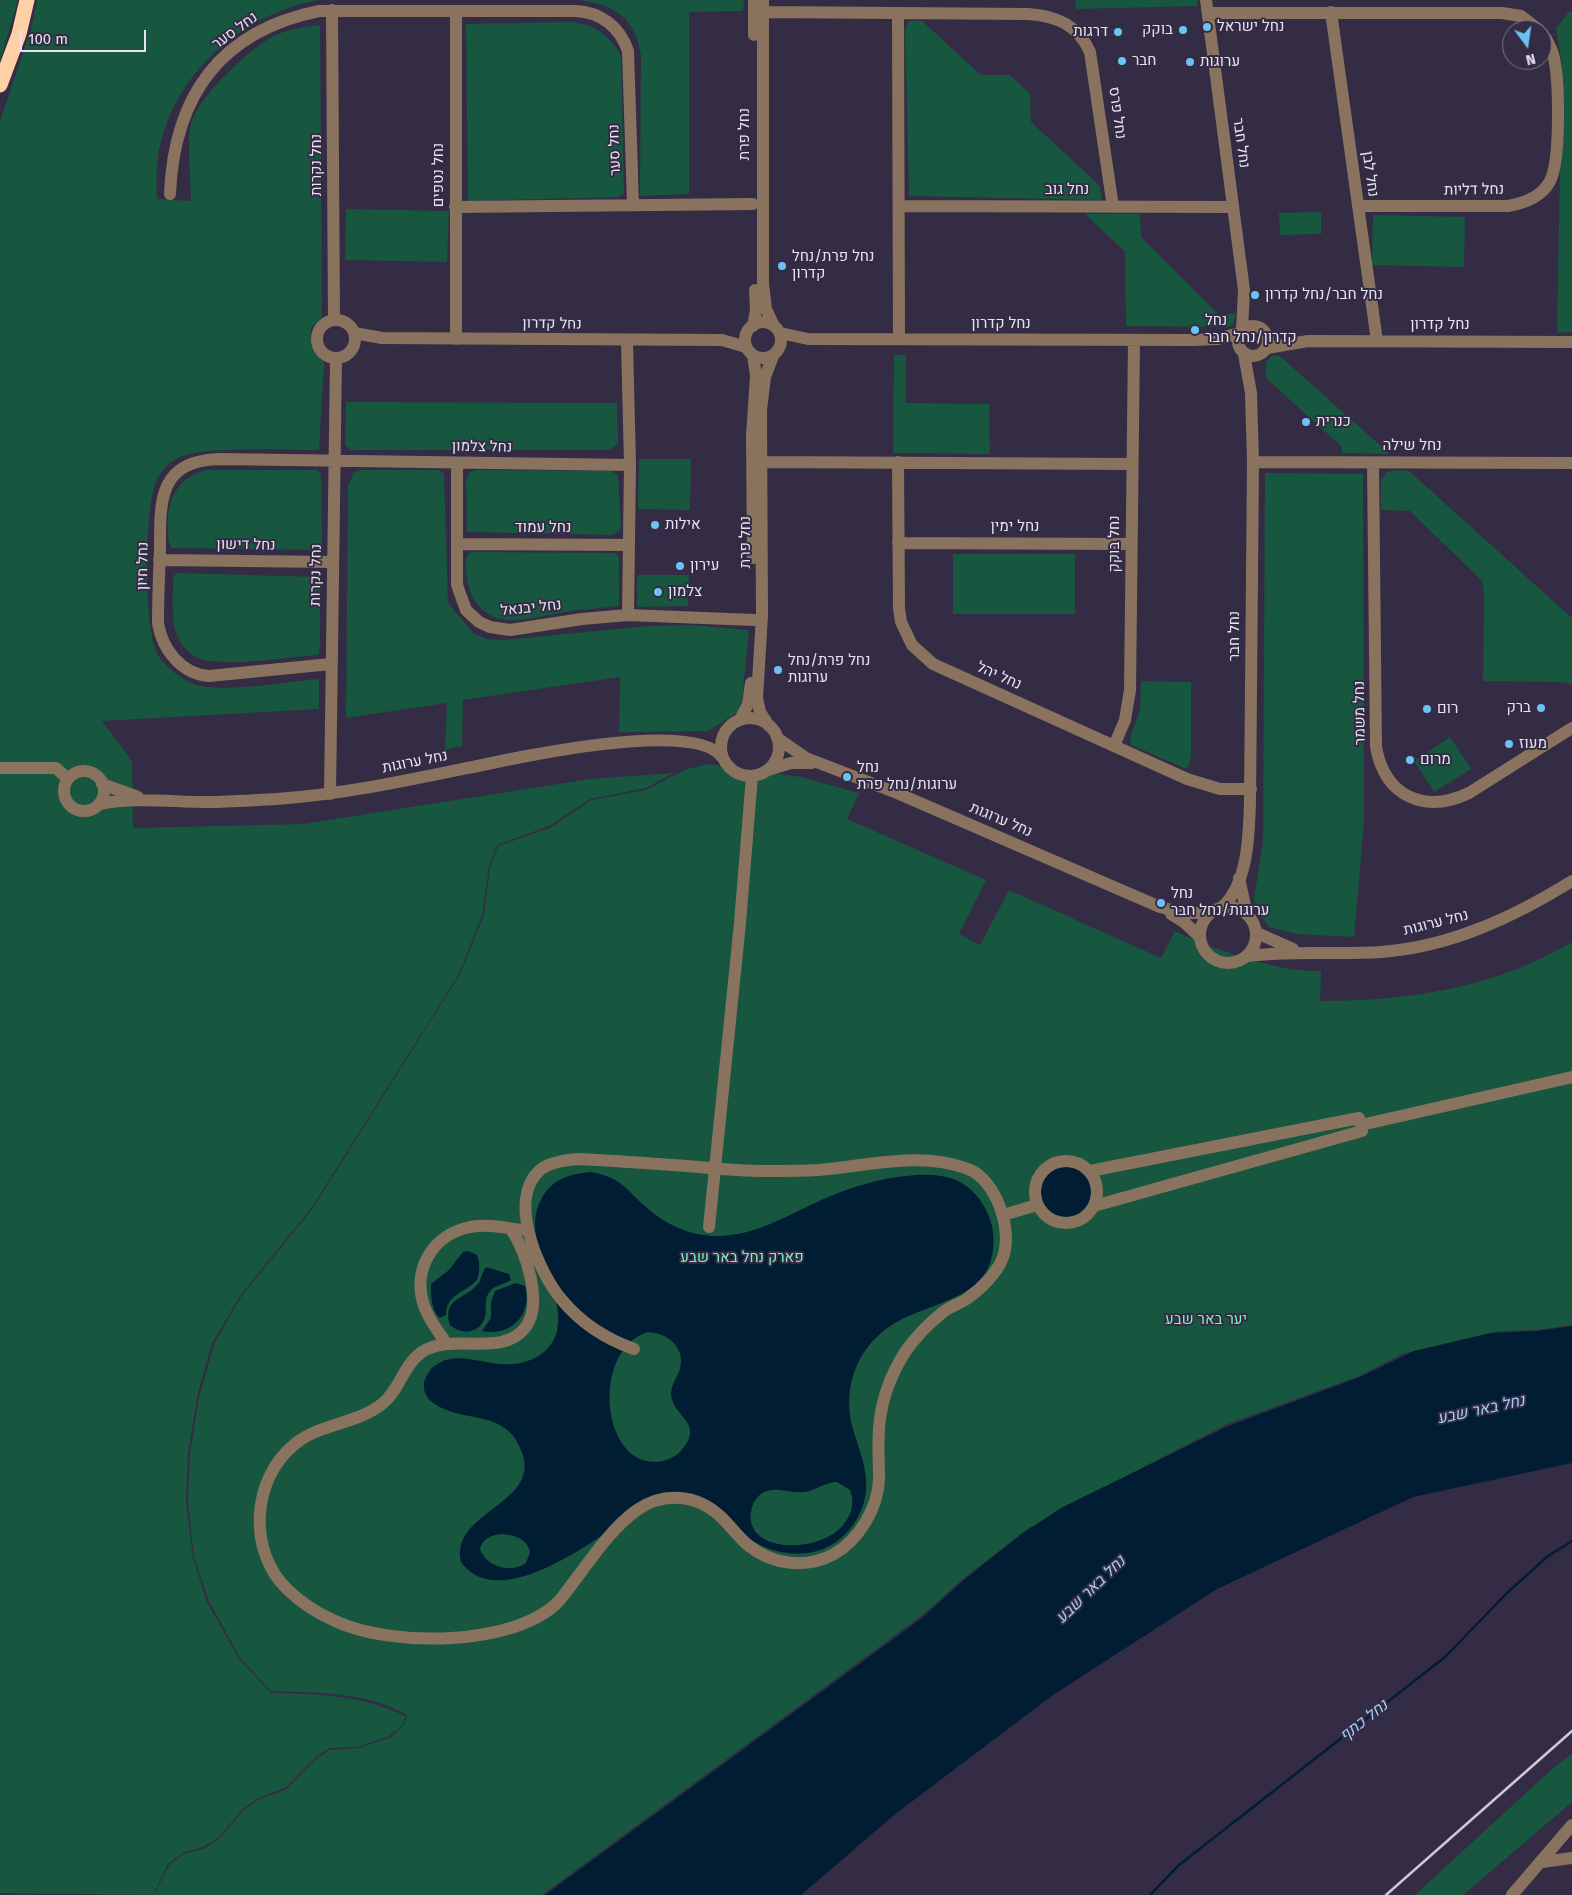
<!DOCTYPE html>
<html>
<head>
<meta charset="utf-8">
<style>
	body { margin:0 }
	#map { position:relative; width:1572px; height:1895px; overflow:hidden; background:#342c44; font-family:"Fira Sans",sans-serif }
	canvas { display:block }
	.north { position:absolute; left:1502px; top:20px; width:50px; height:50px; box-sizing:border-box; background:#342c44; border:1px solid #7c7589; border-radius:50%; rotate:166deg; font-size:14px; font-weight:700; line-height:20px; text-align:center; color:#e7e2f1 }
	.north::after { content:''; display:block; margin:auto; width:18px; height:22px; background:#6ec2f3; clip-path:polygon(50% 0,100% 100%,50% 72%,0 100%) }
	.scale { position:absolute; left:20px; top:30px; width:126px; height:22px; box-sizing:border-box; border:2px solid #e7e2f1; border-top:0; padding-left:6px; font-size:15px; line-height:18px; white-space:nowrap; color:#e7e2f1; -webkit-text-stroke:4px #342c44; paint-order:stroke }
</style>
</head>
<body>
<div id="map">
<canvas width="1572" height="1895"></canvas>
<div class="north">N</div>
<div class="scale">100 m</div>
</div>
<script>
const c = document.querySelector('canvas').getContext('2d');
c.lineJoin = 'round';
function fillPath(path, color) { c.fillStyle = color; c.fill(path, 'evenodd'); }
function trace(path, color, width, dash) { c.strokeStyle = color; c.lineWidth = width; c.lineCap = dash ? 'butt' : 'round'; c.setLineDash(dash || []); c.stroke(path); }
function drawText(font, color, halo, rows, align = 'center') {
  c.font = font + ' "Fira Sans",Heebo,sans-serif'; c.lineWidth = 4; c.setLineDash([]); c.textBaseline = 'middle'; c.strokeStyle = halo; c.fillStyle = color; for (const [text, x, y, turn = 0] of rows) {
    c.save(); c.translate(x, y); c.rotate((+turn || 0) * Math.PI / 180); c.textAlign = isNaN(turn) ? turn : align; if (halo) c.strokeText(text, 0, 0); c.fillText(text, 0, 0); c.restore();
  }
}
fillPath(new Path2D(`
	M0,0H18L0,61Z
	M37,0H319C241,14 171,75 158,157C156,170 157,185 157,199L191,201C191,178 187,152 190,129C194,100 248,50 272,37C287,29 304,27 320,25L322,317L311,328C310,343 313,352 324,362L319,450C289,450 198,445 176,459C168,464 159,473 156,481C144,513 144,623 157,653C162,664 180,678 191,683C217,695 289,681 319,679V709L102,721L132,761L133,828L303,824L590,779L674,773L646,788L590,799L549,826L497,845L489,867L482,915L459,974L312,1207L240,1296L212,1343L197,1397L188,1454L186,1502L193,1558L207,1602L239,1659L271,1693C317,1694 362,1695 405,1716L403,1725L389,1736L358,1747L329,1748L316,1757L286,1787L257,1799L243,1809L218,1838L203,1847L184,1852L168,1864L153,1895L0,1893V121L31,29Z
	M580,0H744L743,11L689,12V194L640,196L641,55C634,17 617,6 580,0Z
	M1075,0H1197L1198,6L1076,9Z
	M1569,12H1572V332L1557,333L1562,64L1556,28Z
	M909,21H922L981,75H1010L1030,94L1031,122L1100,186L1102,200L909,196L905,30Z
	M571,22C595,24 610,36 621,56L624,193L619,197L468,201L466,24Z
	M346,209L449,211L447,262L345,260Z
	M1321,212V234L1280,235L1279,213Z
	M1085,214H1140L1141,237L1219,315L1236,313L1233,325L1229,327L1126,326L1125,252Z
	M1373,215L1465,217L1464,267L1372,265Z
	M894,355H906V403L989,404L990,454L893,453Z
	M1273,355L1280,356L1390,454L1342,453V447L1266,378V362Z
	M346,402L617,403L618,444L610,450H351L345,445Z
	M639,459H691L690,510L638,509Z
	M206,470H317L321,474L322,546L319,550L172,548C168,543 168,537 168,530C166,501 177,477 206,470Z
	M361,470H438L444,474L448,603L474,634L487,639L504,640L648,626L691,625L749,630L742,700L738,712L708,731L619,732L620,677L463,700L462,746L445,750L447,703L346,718L348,486L354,473Z
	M476,470L611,471L618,475L621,528L618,532L611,535L467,532L466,481L469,473Z
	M1396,470L1409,471L1572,618V684L1561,682L1483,681L1484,592L1482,581L1410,511L1381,510V480L1387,472Z
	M1265,473L1363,474L1364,821L1354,937L1297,934L1269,927L1259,913L1254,899L1263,842Z
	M472,552L615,553L619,557V606C601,608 583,609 565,612C535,616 497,633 476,602C472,597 469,591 468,584C467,575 463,563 468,554Z
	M953,554H1075V614H953Z
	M176,573L320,577V647L318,655C287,657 226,668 198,658C189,654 181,645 177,636C171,618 173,597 173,578Z
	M637,575H689L688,606L637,607Z
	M1141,681L1191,682V758L1187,769L1131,745L1130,738L1140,710Z
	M1450,737L1471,769L1434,792L1414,761Z
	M708,764L801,777L859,793L847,819L986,880L959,934L980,945L1009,890L1161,958L1175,931C1213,949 1279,973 1321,971L1320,1001C1409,1001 1495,988 1572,942V1325L1536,1330L1499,1331L1402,1354L1359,1376L1227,1424L1080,1500L1033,1529L1031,1526L964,1578L921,1616L542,1895H154L169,1865L184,1854L203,1849L219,1839L244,1810L258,1800L287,1789L317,1758L330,1750L358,1748L390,1738L404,1725L407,1715C366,1691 317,1693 271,1691L240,1658L209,1601L194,1558L188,1502L190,1454L199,1398L214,1344L241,1297L313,1208L460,974L484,915L490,868L498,846L550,828L591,800L646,790L687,769Z
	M1572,1753V1802L1463,1895H1415L1552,1769Z`), '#17563f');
fillPath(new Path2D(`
	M1041 1192a25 25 0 1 1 50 0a25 25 0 1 1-50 0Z
	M591,1172C623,1178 625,1189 647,1208C668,1226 693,1237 720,1236C755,1235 784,1217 815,1203C847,1188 881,1177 917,1175C937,1174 956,1176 971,1190C983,1201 991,1216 993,1232C995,1252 991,1271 975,1285C951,1305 907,1310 881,1333C853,1357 843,1394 853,1429C860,1453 871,1477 864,1502C848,1555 792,1568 749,1538C733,1527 724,1508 706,1499C691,1491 675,1491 659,1494C621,1521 503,1621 461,1562C449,1508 553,1504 517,1442C512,1432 502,1425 491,1421C473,1415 426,1413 424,1388C423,1381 427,1374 432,1368C462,1341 499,1381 540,1355C548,1350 555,1340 557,1331C567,1285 516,1241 543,1196C554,1178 571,1174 591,1172ZM648,1332C667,1333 686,1347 680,1369C678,1377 671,1384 671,1394C672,1417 706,1422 681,1451C674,1458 664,1462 654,1462C600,1461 592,1349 648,1332ZM837,1482L850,1490C855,1502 852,1515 843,1525C819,1555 739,1554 752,1507C754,1500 760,1493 767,1491C779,1487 792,1494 805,1492C817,1490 825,1482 837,1482ZM501,1534C514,1535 527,1538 530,1552L526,1563C511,1574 486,1567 480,1549C482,1539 492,1535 501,1534Z
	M468,1251L477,1255C480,1263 480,1271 477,1280C465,1293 446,1294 446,1315L440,1318C431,1310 431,1296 431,1284L449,1270L463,1252Z
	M486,1267L509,1274L511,1280C503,1285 493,1285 488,1294C484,1301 487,1310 485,1317C480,1334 461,1335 450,1325C442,1298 464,1300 477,1285C482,1280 481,1273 486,1267Z
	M516,1283L525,1286C533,1315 510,1337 482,1331L491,1318V1302L495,1291Z
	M1572,1326V1463L1413,1497L1217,1589L1053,1695L894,1815L801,1895H545L922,1618L965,1579L1023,1533L1061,1508L1228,1426L1360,1377L1414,1351L1491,1333L1537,1331Z`), '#001d34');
trace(new Path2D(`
	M1150,1895L1179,1865L1445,1657L1507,1593L1548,1556L1572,1541`), '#001d34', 2.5);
trace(new Path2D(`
	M763,0V284L766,309L774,326
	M1206,0L1244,290L1242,330
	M332,10L334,320
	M456,11V339
	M763,12L1028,14C1057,16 1078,25 1090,52L1113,207
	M1331,12L1377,341
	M898,13L899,339
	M1208,13H1502L1521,16L1539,30
	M754,35V0
	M170,194C174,96 220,31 319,11H575C601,12 620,27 628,51L633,205
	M900,206L1233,207
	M1359,206H1508C1525,203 1542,197 1550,181C1561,160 1559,81 1554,58C1552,48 1548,41 1542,33
	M455,207L753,204
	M317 339a19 19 0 1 1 38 0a19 19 0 1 1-38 0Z
	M745 340a18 18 0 1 1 36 0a18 18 0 1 1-36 0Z
	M1238 341a15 15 0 1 1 30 0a15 15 0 1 1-30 0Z
	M753,326L756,310L755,290
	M354,333L382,338L722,340L746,347
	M780,333L808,339L1193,340L1218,339L1239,333
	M627,341L630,465L628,615
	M1267,348L1308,341L1572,342
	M753,355L756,376L752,436L753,558
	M762,462L1132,464
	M898,462L899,608L901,622L912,645L933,664L1187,779L1220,789H1251
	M1253,462L1572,463
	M457,463V585L466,610L479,622L490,627L510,630L582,619L628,615L754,620
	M1373,463L1376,747C1385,797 1425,814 1469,793L1572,728
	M898,543L1131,544
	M457,544L629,545
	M159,560L332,562
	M331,664L209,676C181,674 162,649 158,623C158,598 159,574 160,550C160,501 158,461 219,459L630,465
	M721 747a29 29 0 1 1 58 0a29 29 0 1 1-58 0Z
	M740,720L748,704L751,683
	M769,726L760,712L757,698L762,616L761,410L765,377L773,356
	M777,738L806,758L897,793L1160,907L1183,913H1210
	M1114,746L1125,720L1130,690L1134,340
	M0,768H56L68,779
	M768,770L791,763H812
	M64 791a20 20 0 1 1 40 0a20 20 0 1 1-40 0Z
	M102,784L138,797
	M330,794L336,358
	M99,804C136,797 171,802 208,802C231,802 254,800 277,799C361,793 444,772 527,756C564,749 698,724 722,757
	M1239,878L1247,914
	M1200 935a28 28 0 1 1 56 0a28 28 0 1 1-56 0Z
	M1222,907C1248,884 1249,835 1250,802L1253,462L1251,393L1244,354
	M1171,914L1185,923L1200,937
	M1257,933L1293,949
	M1248,956C1292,950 1336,955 1381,952C1450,947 1514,917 1572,881
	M1361,1125L1572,1077
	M1035 1192a31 31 0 1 1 62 0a31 31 0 1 1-62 0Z
	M1090,1171L1359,1118
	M1094,1206L1362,1131
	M1003,1215L1037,1205
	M709,1227L740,923L752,776
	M511,1229C526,1252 544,1304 525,1328C501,1358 453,1332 422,1352C403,1365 400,1390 382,1404C357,1424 321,1423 295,1444C252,1478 247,1550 287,1589C301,1603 317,1613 335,1621C390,1647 515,1647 559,1601C582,1573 607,1531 637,1510C663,1492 696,1494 720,1516C730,1525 738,1537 749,1546C773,1565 807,1569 834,1554C859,1540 878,1508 879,1479C879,1459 877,1440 880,1419C883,1395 892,1373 905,1352C915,1338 928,1324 942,1313C950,1306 960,1304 968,1298C981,1289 998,1272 1003,1257C1013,1230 996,1179 968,1169C921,1151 867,1166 819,1170C801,1171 783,1171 765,1171C743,1171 721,1169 699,1167C659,1164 619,1161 578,1159C566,1160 548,1162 539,1171C507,1201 539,1273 562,1300C581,1323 606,1339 634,1349
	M446,1343C438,1331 429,1320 424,1306C412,1270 432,1235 470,1227C486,1224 503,1227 520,1230
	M1542,1862L1572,1858
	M1512,1895L1572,1825`), '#8a735e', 12);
trace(new Path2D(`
	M0,85L19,34L27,0`), '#ffd0a6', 15);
trace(new Path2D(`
	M1386,1895L1572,1731`), '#cec9d9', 2.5);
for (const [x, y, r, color] of [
	[1207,27,5,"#6ec2f3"],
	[1183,30,5,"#6ec2f3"],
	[1118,32,5,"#6ec2f3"],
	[1122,61,5,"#6ec2f3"],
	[1190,62,5,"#6ec2f3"],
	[782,266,5,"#6ec2f3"],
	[1255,295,5,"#6ec2f3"],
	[1195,330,5,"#6ec2f3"],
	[1306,422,5,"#6ec2f3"],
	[655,525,5,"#6ec2f3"],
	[680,566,5,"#6ec2f3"],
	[658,592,5,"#6ec2f3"],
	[778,670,5,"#6ec2f3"],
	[1541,708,5,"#6ec2f3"],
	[1427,709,5,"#6ec2f3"],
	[1509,744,5,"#6ec2f3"],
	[1410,760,5,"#6ec2f3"],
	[847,777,5,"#6ec2f3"],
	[1161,903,5,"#6ec2f3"]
]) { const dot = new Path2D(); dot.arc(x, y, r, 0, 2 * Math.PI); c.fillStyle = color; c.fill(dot); trace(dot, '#342c44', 2); }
drawText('15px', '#e7e2f1', '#342c44', [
	["נחל ישראל",1217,27],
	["בוקק",1173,30,"right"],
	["דרגות",1108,32,"right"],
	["חבר",1132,61],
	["ערוגות",1200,62],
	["נחל פרת/נחל",792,257],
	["קדרון",792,274],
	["נחל חבר/נחל קדרון",1265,295],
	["נחל",1205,321],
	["קדרון/נחל חבר",1205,338],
	["כנרית",1316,422],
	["אילות",665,525],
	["עירון",690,566],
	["צלמון",668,592],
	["נחל פרת/נחל",788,661],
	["ערוגות",788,678],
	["ברק",1531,708,"right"],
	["רום",1437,709],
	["מעוז",1519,744],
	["מרום",1420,760],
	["נחל",857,768],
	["ערוגות/נחל פרת",857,785],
	["נחל",1171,894],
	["ערוגות/נחל חבר",1171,911]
], 'left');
drawText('15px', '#e7e2f1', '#342c44', [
	["נחל סער",235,31,-36],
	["נחל פרס",1117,113,82],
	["נחל פרת",745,134,-90],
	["נחל חבר",1241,143,82],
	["נחל סער",615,150,-92],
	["נחל נקרות",317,165,-90],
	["נחל לבן",1370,174,82],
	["נחל נטפים",439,175,-90],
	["נחל גוב",1067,190],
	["נחל דליות",1474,190,-1],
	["נחל קדרון",552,324,1],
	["נחל קדרון",1001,324],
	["נחל קדרון",1440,325],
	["נחל שילה",1412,446],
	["נחל צלמון",482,447,1],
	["נחל ימין",1015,527],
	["נחל עמוד",543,528],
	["נחל פרת",746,542,-90],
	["נחל בוקק",1115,544,-90],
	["נחל דישון",246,545,1],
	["נחל חיון",143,566,-89],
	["נחל נקרות",316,575,-89],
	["נחל יבנאל",531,608,-6],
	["נחל חבר",1235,636,-90],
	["נחל יהל",999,676,24],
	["נחל משמר",1360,713,-91],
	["נחל ערוגות",415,762,-11],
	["נחל ערוגות",1001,820,23],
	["נחל ערוגות",1436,923,-14]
]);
drawText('15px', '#7defc0', '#342c44', [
	["פארק נחל באר שבע",742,1258],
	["יער באר שבע",1206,1320]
]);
drawText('italic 16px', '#9fcdf5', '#342c44', [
	["נחל באר שבע",1481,1410,-12],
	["נחל באר שבע",1091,1590,-44],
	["נחל כתף",1364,1721,-38]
]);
</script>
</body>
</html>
